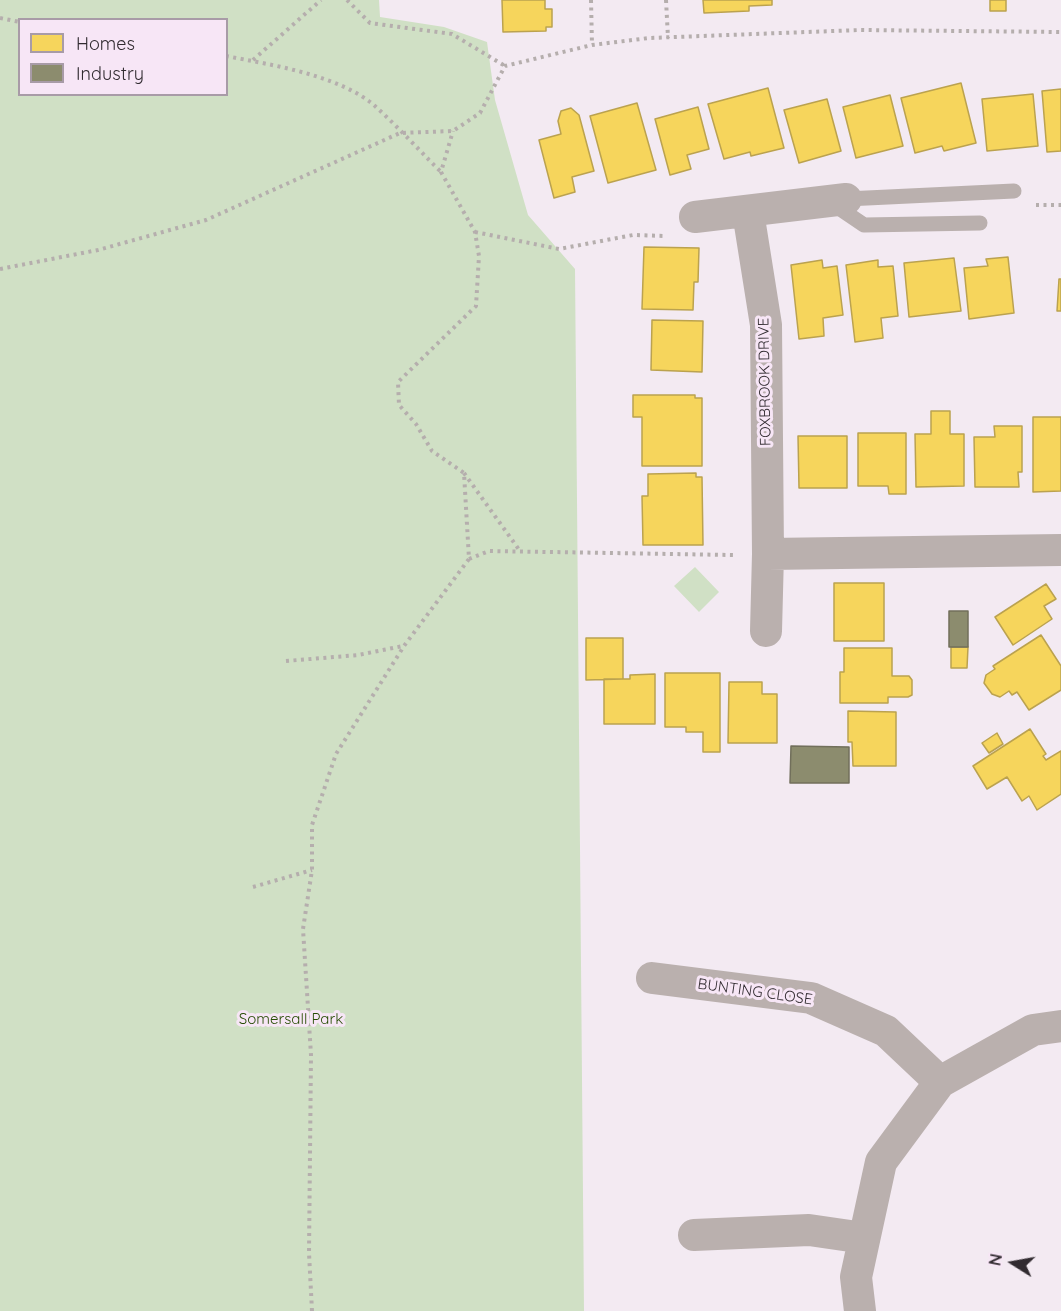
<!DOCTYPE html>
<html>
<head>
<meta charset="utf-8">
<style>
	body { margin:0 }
	#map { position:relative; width:1061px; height:1311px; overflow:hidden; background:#f3eaf2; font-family:Quicksand,sans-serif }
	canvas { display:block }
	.legend { position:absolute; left:18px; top:18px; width:210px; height:78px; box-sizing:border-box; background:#f7e6f6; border:2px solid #a89ba7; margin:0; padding:8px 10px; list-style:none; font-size:18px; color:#312b30 }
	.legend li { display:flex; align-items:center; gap:12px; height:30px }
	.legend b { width:30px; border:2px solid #a89ba7 }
	.north { position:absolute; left:983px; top:1233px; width:60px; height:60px; -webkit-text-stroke:4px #f7e6f6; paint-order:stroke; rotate:281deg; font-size:16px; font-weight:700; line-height:24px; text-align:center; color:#312b30 }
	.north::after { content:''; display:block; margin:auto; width:21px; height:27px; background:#312b30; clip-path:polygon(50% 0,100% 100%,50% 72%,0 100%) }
</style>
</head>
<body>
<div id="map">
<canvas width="1061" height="1311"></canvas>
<ul class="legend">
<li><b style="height:16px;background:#f6d55c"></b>Homes</li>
<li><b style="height:16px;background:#8c8c6e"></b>Industry</li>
</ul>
<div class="north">N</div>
</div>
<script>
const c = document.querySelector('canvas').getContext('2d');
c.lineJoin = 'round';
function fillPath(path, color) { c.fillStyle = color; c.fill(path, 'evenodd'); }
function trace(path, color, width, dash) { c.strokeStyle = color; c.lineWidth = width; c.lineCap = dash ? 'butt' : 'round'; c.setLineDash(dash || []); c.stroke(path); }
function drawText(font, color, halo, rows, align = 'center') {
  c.font = font + ' Quicksand,sans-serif'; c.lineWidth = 6; c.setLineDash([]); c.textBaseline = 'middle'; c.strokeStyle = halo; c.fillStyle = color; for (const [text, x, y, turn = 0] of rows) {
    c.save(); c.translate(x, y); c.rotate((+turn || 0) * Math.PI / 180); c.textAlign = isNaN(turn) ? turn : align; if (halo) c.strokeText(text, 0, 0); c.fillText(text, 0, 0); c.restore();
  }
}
fillPath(new Path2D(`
	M0,0H379L380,17L444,27L487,42L495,100L528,215L575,269L584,1311H0ZM20,20H226V94H20Z
	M695,567L719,592L699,612L674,586Z`), '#d0e0c5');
const homes = new Path2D(`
	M502,0H545V9H552V27H546V31L503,32Z
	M703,0H772V5L749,6V11L704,13Z
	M990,0H1006V11H990Z
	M961,83L976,143L944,151L942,146L915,153L901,98Z
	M768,88L784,148L751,156L750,152L724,159L708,104Z
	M1061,89V151L1047,152L1042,91Z
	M1033,94L1038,146L987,151L982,99Z
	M890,95L903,146L856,158L843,107Z
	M827,99L841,151L799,163L784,110Z
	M637,103L656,170L608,183L590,116Z
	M698,107L709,149L687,155L691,169L670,175L655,119Z
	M571,108L579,115L594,171L572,177L575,192L554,198L539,140L561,134L558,121L561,111Z
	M644,247L699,248L698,282H694L693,310L642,309Z
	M1008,257L1014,313L969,319L964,268L988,266L986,259Z
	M954,258L961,311L909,317L904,263Z
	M822,260L823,268L837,266L843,315L823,318L824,336L799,339L791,265Z
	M878,260V267L893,266L898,316L881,318L883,338L855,342L846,265Z
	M1059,279H1061V311H1057Z
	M652,320L703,321L702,372L651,370Z
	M633,395H695V398H702V466H642V417H633Z
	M931,411H950V434H964V486L916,487L915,434H931Z
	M1033,417H1061V491L1033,492Z
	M994,426H1022V472H1018L1019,487H975L974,437H995Z
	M858,433H906V494H889L888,486H858Z
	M798,436H847V488H799Z
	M696,473V477H702L703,545H643L642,496H648V474Z
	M834,583H884V641H834Z
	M1046,584L1056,599L1044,606L1052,619L1013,645L995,617Z
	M1041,635L1061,666V690L1029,710L1017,692L1012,695L1009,691L1000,697L992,694L984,683L986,675L995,669L993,666Z
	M586,638H623V679L586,680Z
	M951,647H968L967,668H951Z
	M844,648H892V676H909L912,680V695L908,697H888V703H840V672H844Z
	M665,673H720V752H703V732H686V727H665Z
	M655,674V724H604V679H630V675Z
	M729,682H762V694H777V743H728Z
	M848,711L896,712V766H853L852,742H848Z
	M1030,729L1046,754L1043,756L1046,760L1061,751V794L1037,810L1029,796L1022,801L1007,777L987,789L973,766Z
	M997,733L1003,744L989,753L982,743Z`);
fillPath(homes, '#f6d55c');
trace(homes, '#bba24f', 1.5);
const industry = new Path2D(`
	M949,611H968V647H949Z
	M791,746L849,747V783H790Z`);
fillPath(industry, '#8c8c6e');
trace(industry, '#716f5b', 1.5);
trace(new Path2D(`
	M347,0L370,23L452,34L505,66
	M591,0L592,45
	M666,0L668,38
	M0,18L20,22
	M226,56C272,65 339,75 375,106C398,127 419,150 441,172
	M253,60L321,0
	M1036,205H1061
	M475,232L559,249L633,235L666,236
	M0,269L98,250L206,220L400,133L453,131L480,113L505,66L592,45L649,38L860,30L1061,32
	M464,473L520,551
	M469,559L489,551L733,555
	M286,661L358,655L403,646
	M253,887L312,870
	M312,1311L309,1253L311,1055L303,929L312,870V825L336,754L404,646L469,559L464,473L432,451L416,424L399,405L398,382L476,306L479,256L475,232L441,172L453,131`), '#b5aead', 4, [3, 4.5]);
trace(new Path2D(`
	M846,199L1014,191
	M833,204L864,225L980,223`), '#bab0ae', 15);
trace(new Path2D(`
	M748,212L766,325L768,554L766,631
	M695,217L846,199
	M768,554L1061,550
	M652,978L811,998L886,1031L940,1082
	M694,1235L809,1230L864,1238
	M860,1311L856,1277L881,1162L940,1082L1033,1030L1061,1026`), '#bab0ae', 32);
drawText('15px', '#312b30', '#f7e6f6', [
	["FOXBROOK DRIVE",765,382,-91],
	["BUNTING CLOSE",755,992,8]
]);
drawText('15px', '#274d04', '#f7e6f6', [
	["Somersall Park",291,1019]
]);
</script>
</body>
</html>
